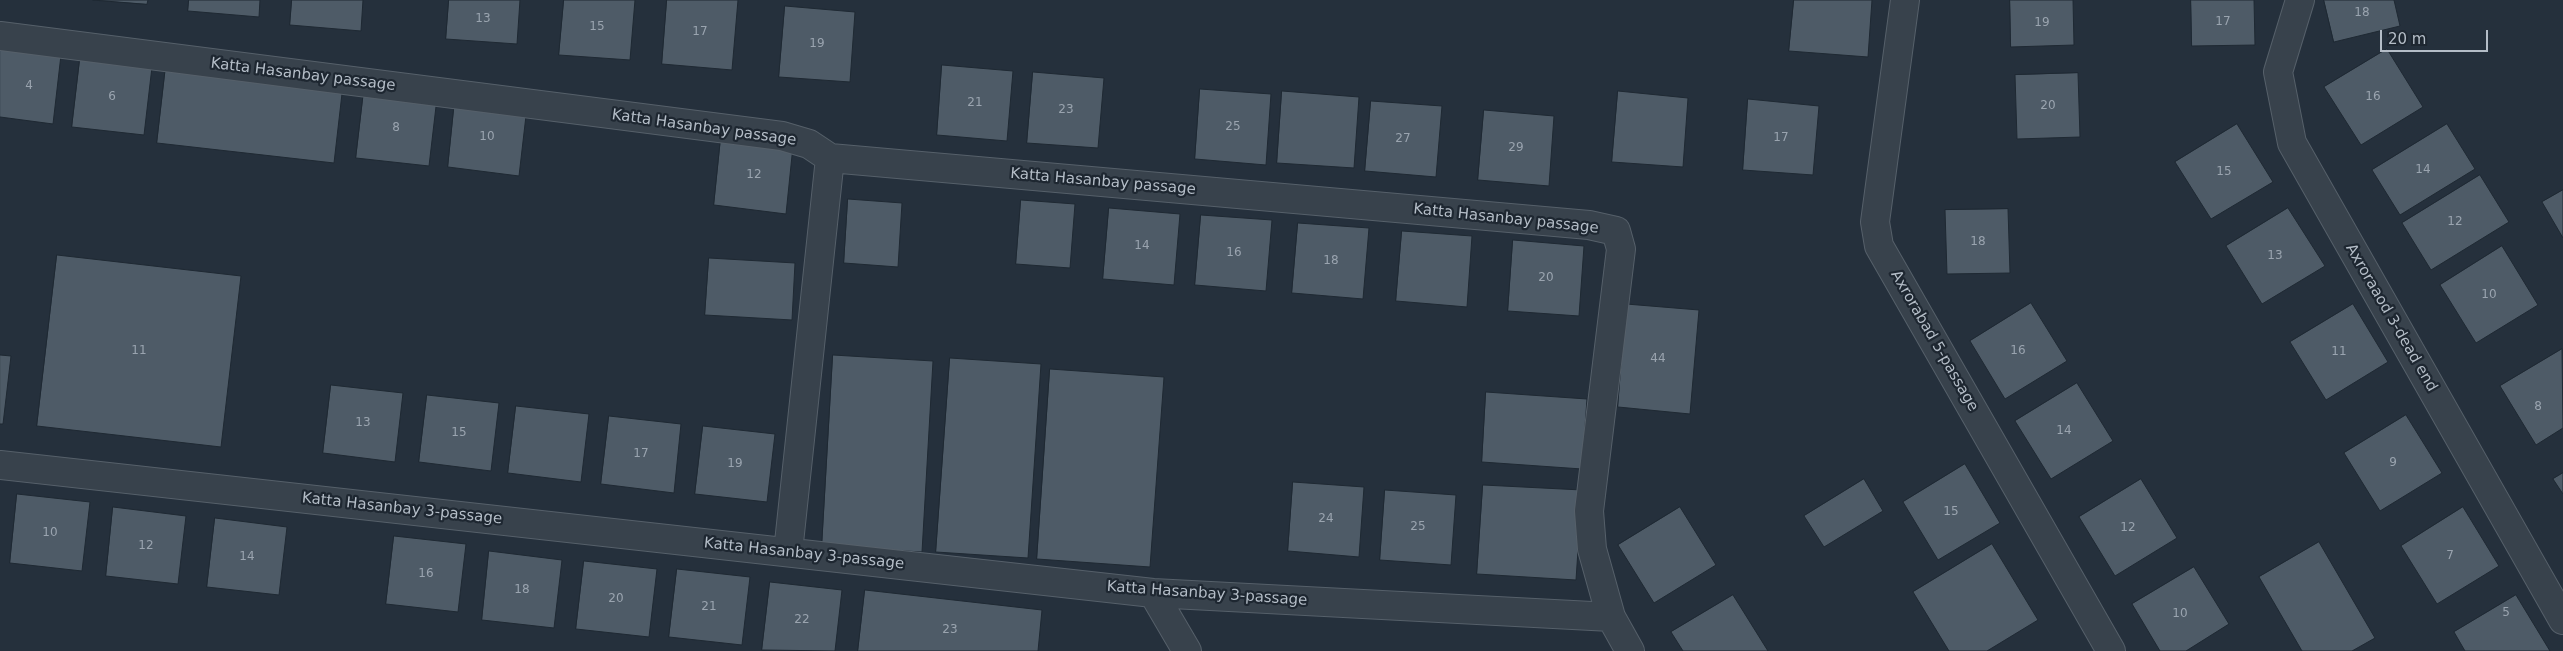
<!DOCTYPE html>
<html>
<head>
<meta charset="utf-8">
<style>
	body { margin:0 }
	#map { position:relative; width:2563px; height:651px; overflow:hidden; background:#25303c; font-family:"DejaVu Sans",sans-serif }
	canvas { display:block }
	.scale { position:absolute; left:2380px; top:30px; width:108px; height:22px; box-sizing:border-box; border:2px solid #b4bdc7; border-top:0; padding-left:6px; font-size:15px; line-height:18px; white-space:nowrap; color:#b4bdc7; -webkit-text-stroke:4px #1e2731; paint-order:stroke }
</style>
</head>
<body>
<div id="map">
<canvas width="2563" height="651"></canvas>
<div class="scale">20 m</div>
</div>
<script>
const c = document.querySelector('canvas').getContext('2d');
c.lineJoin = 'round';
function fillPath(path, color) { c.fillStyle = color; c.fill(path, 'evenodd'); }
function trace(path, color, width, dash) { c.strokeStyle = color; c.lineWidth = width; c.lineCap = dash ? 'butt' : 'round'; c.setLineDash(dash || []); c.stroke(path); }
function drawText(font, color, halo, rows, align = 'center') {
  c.font = font + ' "DejaVu Sans",sans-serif'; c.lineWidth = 4.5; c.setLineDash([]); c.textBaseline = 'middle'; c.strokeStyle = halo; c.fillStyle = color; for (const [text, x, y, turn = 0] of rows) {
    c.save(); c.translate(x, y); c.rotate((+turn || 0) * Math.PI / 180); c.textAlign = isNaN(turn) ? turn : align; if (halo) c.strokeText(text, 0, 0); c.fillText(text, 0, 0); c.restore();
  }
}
const building = new Path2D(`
	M93,0H148L147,4Z
	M189,0H260L259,17L188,11Z
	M292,0H363L361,31L290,25Z
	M449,0H520L517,44L446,39Z
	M564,0H635L630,60L559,55Z
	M667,0H738L732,70L662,64Z
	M1794,0H1872L1868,57L1789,51Z
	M2010,0H2073L2074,45L2011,47Z
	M2191,0H2254L2255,45L2192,46Z
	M2324,0H2394L2400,26L2334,42Z
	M785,6L855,12L850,82L779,77Z
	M0,48L61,55L53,124L0,117Z
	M2387,49L2423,107L2361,145L2324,87Z
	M80,59L152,67L144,135L72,127Z
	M166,65L343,85L334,163L157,143Z
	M942,65L1013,71L1007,141L937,135Z
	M1033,72L1104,78L1098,148L1027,143Z
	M2078,73L2080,137L2017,139L2015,75Z
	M1200,89L1271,94L1266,165L1195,159Z
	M364,90L437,98L429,166L356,158Z
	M1282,91L1359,97L1354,168L1277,163Z
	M1618,91L1688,98L1683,167L1612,162Z
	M455,99L527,107L519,176L448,167Z
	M1748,99L1819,106L1813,175L1743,170Z
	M1371,101L1442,106L1436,177L1365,171Z
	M1484,110L1554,116L1549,186L1478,180Z
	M2237,124L2273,182L2211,219L2175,162Z
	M2447,124L2475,169L2400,215L2372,170Z
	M721,137L793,146L786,214L714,205Z
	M2480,175L2509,222L2431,270L2402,223Z
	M2563,190V238L2542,202Z
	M848,199L902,203L898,267L844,263Z
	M1021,200L1075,204L1070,268L1016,264Z
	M1109,208L1180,214L1174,285L1103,279Z
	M2288,208L2325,266L2262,304L2226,246Z
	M2008,209L2010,273L1947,274L1945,210Z
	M1201,215L1272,220L1266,291L1195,285Z
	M1298,223L1369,228L1363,299L1292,293Z
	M1402,231L1472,236L1467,307L1396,301Z
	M1513,240L1584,246L1579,316L1508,311Z
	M2502,246L2538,305L2476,343L2440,285Z
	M57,255L241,276L221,447L37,426Z
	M709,258L795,263L792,320L705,315Z
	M2031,303L2067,361L2005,399L1970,341Z
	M1626,304L1699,310L1690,414L1618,407Z
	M2353,304L2388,362L2326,400L2290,342Z
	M2562,349L2563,428L2536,445L2500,386Z
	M0,355L11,356L3,424H0Z
	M833,355L933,361L922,552L822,546Z
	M950,358L1041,364L1028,558L936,552Z
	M1050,369L1164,377L1150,567L1037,559Z
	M2077,383L2113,441L2051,479L2015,421Z
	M331,385L403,393L395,462L323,453Z
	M1486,392L1587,399L1582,469L1482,462Z
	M427,395L499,403L491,471L419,462Z
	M516,406L589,414L581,482L508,473Z
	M2406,415L2442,473L2380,511L2344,453Z
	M609,416L681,424L674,493L601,484Z
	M703,426L775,434L767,502L695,494Z
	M1965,464L2000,523L1938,560L1903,502Z
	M2563,473V494L2553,479Z
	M1864,479L1883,511L1824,547L1804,516Z
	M2141,479L2177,538L2115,576L2079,517Z
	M1293,482L1364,487L1359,557L1288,551Z
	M1483,485L1582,490L1576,580L1477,574Z
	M1385,490L1456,495L1451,565L1380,560Z
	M17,494L90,502L82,571L10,563Z
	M113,507L186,516L178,584L106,576Z
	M1680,507L1716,565L1654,603L1618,545Z
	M2463,507L2499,566L2437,604L2401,546Z
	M215,518L287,527L279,595L207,587Z
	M394,536L466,544L458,612L386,604Z
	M2319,542L2375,638L2352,651H2302L2259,577Z
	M1992,544L2038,620L1987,651H1949L1913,592Z
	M489,551L562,560L554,628L482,620Z
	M584,561L657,569L649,637L576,629Z
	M2194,567L2229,624L2186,651H2160L2132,604Z
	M677,569L750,577L742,645L669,637Z
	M770,582L842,590L835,651L762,650Z
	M865,590L1042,610L1038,651H858Z
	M1733,595L1768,651H1683L1671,632Z
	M2516,595L2550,651H2465L2454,632Z`);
fillPath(building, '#4e5b67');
trace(building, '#1f2933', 1);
const street = new Path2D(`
	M1905,0L1875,222L1879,246L2111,651
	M2300,0L2278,72L2292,143L2563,620
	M0,36L782,136L809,144L830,158L1589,225L1616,231L1621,249L1589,511L1592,549L1611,617L1630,651
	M0,465L1153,593L1611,617
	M788,552L830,158
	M1153,593L1187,651`);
trace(street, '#56606a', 30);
trace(street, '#38424c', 28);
drawText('12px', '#9aa4af', null, [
	["18",2362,13],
	["13",483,19],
	["17",2223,22],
	["19",2042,23],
	["15",597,27],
	["17",700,32],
	["19",817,44],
	["4",29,86],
	["6",112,97],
	["16",2373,97],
	["21",975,103],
	["20",2048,106],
	["23",1066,110],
	["25",1233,127],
	["8",396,128],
	["10",487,137],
	["17",1781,138],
	["27",1403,139],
	["29",1516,148],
	["14",2423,170],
	["15",2224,172],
	["12",754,175],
	["12",2455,222],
	["18",1978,242],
	["14",1142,246],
	["16",1234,253],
	["13",2275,256],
	["18",1331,261],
	["20",1546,278],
	["10",2489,295],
	["11",139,351],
	["16",2018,351],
	["11",2339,352],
	["44",1658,359],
	["8",2538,407],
	["13",363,423],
	["14",2064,431],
	["15",459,433],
	["17",641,454],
	["9",2393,463],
	["19",735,464],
	["15",1951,512],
	["24",1326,519],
	["25",1418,527],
	["12",2128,528],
	["10",50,533],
	["12",146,546],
	["7",2450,556],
	["14",247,557],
	["16",426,574],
	["18",522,590],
	["20",616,599],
	["21",709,607],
	["5",2506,613],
	["10",2180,614],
	["22",802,620],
	["23",950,630]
]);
drawText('15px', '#b4bdc7', '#1e2731', [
	["Katta Hasanbay passage",303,75,7],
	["Katta Hasanbay passage",704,128,8],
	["Katta Hasanbay passage",1103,182,5],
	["Katta Hasanbay passage",1506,219,6],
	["Axroraaod 3-dead end",2391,318,60],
	["Axrorabad 5-passage",1934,341,60],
	["Katta Hasanbay 3-passage",402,509,6],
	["Katta Hasanbay 3-passage",804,554,6],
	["Katta Hasanbay 3-passage",1207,594,4]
]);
</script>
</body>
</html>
